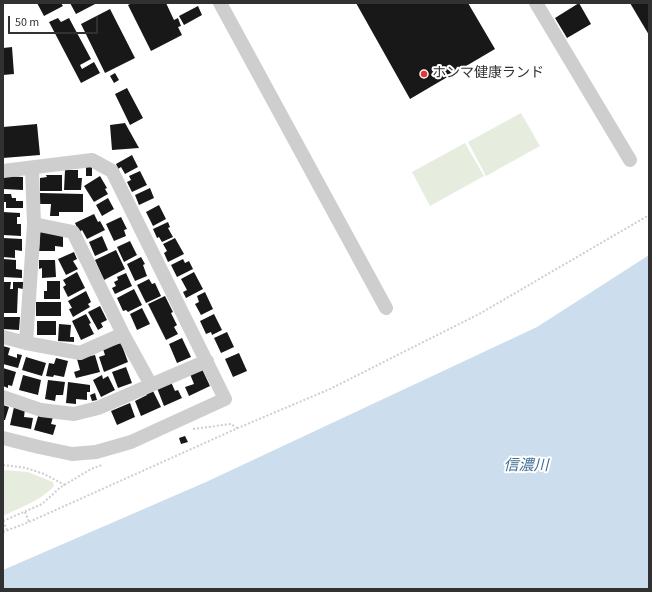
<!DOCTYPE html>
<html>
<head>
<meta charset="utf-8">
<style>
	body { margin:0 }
	#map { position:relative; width:652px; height:592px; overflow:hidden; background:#fff; font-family:"Source Sans 3",sans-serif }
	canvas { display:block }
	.frame { position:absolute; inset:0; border:4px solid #313131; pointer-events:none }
	.scale { position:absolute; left:8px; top:16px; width:90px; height:18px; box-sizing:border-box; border:2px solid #313131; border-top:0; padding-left:5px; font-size:12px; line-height:14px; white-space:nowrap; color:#313131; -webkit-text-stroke:3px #fff; paint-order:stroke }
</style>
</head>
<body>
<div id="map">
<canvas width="652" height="592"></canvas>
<div class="frame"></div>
<div class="scale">50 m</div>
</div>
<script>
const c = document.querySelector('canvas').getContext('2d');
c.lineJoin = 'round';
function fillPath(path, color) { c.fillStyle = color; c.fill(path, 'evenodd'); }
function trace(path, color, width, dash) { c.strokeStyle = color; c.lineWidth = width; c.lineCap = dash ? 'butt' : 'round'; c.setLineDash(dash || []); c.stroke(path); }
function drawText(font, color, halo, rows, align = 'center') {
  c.font = font + ' "Source Sans 3","Noto Sans JP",sans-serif'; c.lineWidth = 4; c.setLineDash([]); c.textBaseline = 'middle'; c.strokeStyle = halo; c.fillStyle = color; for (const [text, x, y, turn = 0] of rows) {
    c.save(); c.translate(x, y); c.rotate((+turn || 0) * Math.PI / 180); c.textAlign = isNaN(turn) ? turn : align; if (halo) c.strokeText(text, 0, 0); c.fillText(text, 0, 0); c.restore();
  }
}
fillPath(new Path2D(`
	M521,113L540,146L486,176L468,142Z
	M465,143L484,176L430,206L412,172Z
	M3,470L28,472L53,482L54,486C41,501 20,507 3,516Z`), '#e6eddf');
fillPath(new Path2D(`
	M649,255V589H3V570L206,482L537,327Z`), '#ccdeed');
fillPath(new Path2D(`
	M37,3H61L63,6L44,16Z
	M70,3H97L76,14Z
	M132,3H166L174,20L178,18L181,26L178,27L182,35L151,51L128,5Z
	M356,3H468L495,49L410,99Z
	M579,3L591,24L567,38L555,18Z
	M630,3H649V35Z
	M198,6L202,15L184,25L179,16Z
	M110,9L135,58L105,73L81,24Z
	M58,18L61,22L69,18L91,59L80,65L82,69L94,62L100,73L81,83L49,22Z
	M12,47L14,74L3,75V48Z
	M115,73L119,80L114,83L110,76Z
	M127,88L143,118L130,125L115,94Z
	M125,123L139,148L112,150L110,125Z
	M37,124L40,155L3,158V127Z
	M132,155L138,167L125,174L121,167L118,169L116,164Z
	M86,166H92V176H86Z
	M65,170H78V178H82L81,190H64Z
	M140,171L147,185L132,192L127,182L131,180L129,176Z
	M46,175H62V191H40V178L47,177Z
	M3,176L23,177V190L3,189Z
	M100,176L107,188L105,189L108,194L94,202L84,186Z
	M150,188L154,198L139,205L135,195Z
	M40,193L83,194V212H59V216H50L51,204H40Z
	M4,194H11L12,198H16V201H23V208H6V202H4Z
	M108,198L114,209L102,216L96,205Z
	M159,205L166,219L153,226L146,212Z
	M3,212L20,213V217H17V224H21V236L3,235Z
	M94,214L98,222L100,221L105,230L87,239L82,230L79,232L75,223Z
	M121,217L127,229L124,230L126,236L114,241L106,224Z
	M168,222L170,227L168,228L173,237L162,242L159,237L157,238L153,229Z
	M40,232L63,233V247L55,246V251H39Z
	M102,236L108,250L95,256L89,242Z
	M3,238L22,239V251L15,250V258L3,257Z
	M175,238L184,254L168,262L164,253L167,251L163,244Z
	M130,241L137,255L124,262L117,247Z
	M116,250L125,269L104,280L95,260Z
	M74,252L77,259L73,261L78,269L66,275L58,259Z
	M141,257L145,264L143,265L147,276L135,281L127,264Z
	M3,259L16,260V269L22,270V278L3,277Z
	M183,259L185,263L189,261L193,269L177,277L171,265Z
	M39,260H55L56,277L42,278V268L39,269Z
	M77,272L85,288L68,297L63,287L66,285L63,280Z
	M194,272L203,289L186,298L183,292L187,290L181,279Z
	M126,273L132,286L115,294L112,288L116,286L114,282L118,280L117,277Z
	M149,279L152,284L155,283L161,296L146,303L137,285Z
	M47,281H60V299H44V291H47Z
	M3,282H11L10,289H13V282H23V289L18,288L17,313H3Z
	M134,289L142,305L128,312L126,310L123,311L117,298Z
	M86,291L91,302L88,304L90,307L73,317L69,309L72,308L68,301Z
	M205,292L213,309L201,315L195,304L199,302L197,296Z
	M165,296L173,312L171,313L177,325L174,327L178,334L166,340L148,304Z
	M36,302H61V316H36Z
	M100,306L107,320L101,323L103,327L98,330L88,312Z
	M142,308L150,324L137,330L130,314Z
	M86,314L91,323L89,324L94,334L81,340L72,321Z
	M214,314L222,330L212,335L211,332L206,334L200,321Z
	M3,317H20L19,330L3,329Z
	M37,321H56V335H37Z
	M59,324L71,325L70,337H74V342L58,341Z
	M227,332L234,347L221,353L214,338Z
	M182,338L191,357L177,363L169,344Z
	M121,343L128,362L104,372L99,357L105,355L103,349Z
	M3,346L10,348L8,355L17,358V354L22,355L18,368L3,364Z
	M239,353L247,371L233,377L225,359Z
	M95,355L100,372L76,378L74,372L80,370L77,359Z
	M26,357L46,363L42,376L22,370Z
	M56,358L68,361L64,377L54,375L53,377L46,376L49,363L54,364Z
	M126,367L132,383L118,388L112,372Z
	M3,368L16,372L12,386L8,385V388L3,386Z
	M202,369L210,386L189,396L185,387L194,384L190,374Z
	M23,375L41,380L38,395L19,390Z
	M102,375L103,379L108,376L115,390L101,397L93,380Z
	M48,380L65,382L63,395H56L55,401L45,399Z
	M68,382L90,385V392H87V400L76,399V404L66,403Z
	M171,382L175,391L178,390L182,398L164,406L157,388Z
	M152,389L161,407L141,416L135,401L147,395L145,392Z
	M95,393L97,400L92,401L90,395Z
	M130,403L135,417L117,425L111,411Z
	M3,405L9,407L5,420H3Z
	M14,407L25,409L24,417L33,418L31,429L10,425Z
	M39,413L53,417L51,424L56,425L53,435L34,430Z
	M185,436L188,442L181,444L179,438Z`), '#181818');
trace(new Path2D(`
	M193,429L231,424L237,428
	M3,465L26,468L44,474L65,485
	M25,512L29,522
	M3,521L42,504L61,487L91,469L102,465
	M3,521L7,530
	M3,532L29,522L238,428L330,389L481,313L649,215`), '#cecece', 2, [2, 2]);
trace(new Path2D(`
	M220,3L386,308
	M536,3L630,160
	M32,168L34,224L73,232L123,334L151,385L207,361
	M3,171L92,160L112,171L225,399L131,442L96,452L72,454L39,447L3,438
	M34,224L26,343L80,353L123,334
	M3,337L26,343
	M3,397L41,410L74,414L98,408L151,385`), '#cecece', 14);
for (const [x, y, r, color] of [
	[424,74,4,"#e53538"]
]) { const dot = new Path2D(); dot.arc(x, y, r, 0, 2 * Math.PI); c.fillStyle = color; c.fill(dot); trace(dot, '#fff', 1.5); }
drawText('14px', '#313131', '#fff', [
	["ホンマ健康ランド",432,74]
], 'left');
drawText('italic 15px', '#3e6e94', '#fff', [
	["信濃川",526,467]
]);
</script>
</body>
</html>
